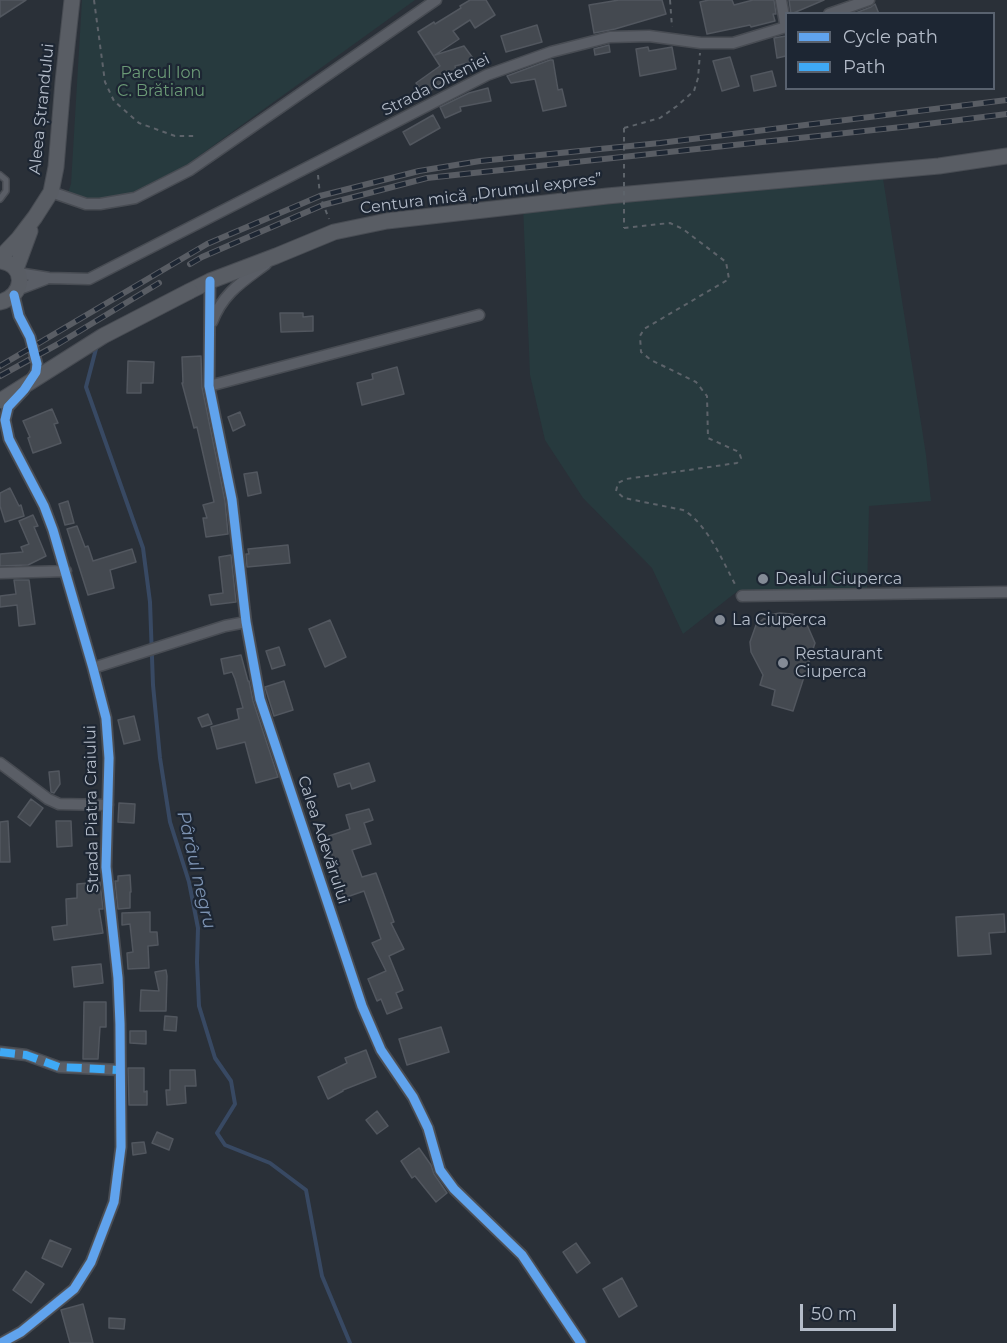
<!DOCTYPE html>
<html>
<head>
<meta charset="utf-8">
<style>
	body { margin:0 }
	#map { position:relative; width:1007px; height:1343px; overflow:hidden; background:#2a3038; font-family:Montserrat,sans-serif }
	canvas { display:block }
	.legend { position:absolute; left:785px; top:12px; width:210px; height:78px; box-sizing:border-box; background:#1d2633; border:2px solid #59626f; margin:0; padding:8px 10px; list-style:none; font-size:18px; color:#b4bcc9 }
	.legend li { display:flex; align-items:center; gap:12px; height:30px }
	.legend b { width:30px; border:2px solid #59626f }
	.scale { position:absolute; left:800px; top:1304px; width:96px; height:27px; box-sizing:border-box; border:3px solid #b4bcc9; border-top:0; padding-left:8px; font-size:18px; line-height:21px; white-space:nowrap; color:#b4bcc9; -webkit-text-stroke:4px #1d2633; paint-order:stroke }
</style>
</head>
<body>
<div id="map">
<canvas width="1007" height="1343"></canvas>
<ul class="legend">
<li><b style="height:8px;background:#60a3ed"></b>Cycle path</li>
<li><b style="height:8px;background:#3fa9f5"></b>Path</li>
</ul>
<div class="scale">50 m</div>
</div>
<script>
const c = document.querySelector('canvas').getContext('2d');
c.lineJoin = 'round';
function fillPath(path, color) { c.fillStyle = color; c.fill(path, 'evenodd'); }
function trace(path, color, width, dash) { c.strokeStyle = color; c.lineWidth = width; c.lineCap = dash ? 'butt' : 'round'; c.setLineDash(dash || []); c.stroke(path); }
function drawText(font, color, halo, rows, align = 'center') {
  c.font = font + ' Montserrat,sans-serif'; c.lineWidth = 4.5; c.setLineDash([]); c.textBaseline = 'middle'; c.strokeStyle = halo; c.fillStyle = color; for (const [text, x, y, turn = 0] of rows) {
    c.save(); c.translate(x, y); c.rotate((+turn || 0) * Math.PI / 180); c.textAlign = isNaN(turn) ? turn : align; if (halo) c.strokeText(text, 0, 0); c.fillText(text, 0, 0); c.restore();
  }
}
fillPath(new Path2D(`
	M82,0H415L185,166L119,199L85,200L68,193L71,184Z
	M882,172L926,455L931,501L869,506L867,594L739,590L683,634L652,568L583,498L545,440L530,375L523,205Z`), '#273a3e');
trace(new Path2D(`
	M97,345L86,387L143,548L150,602L153,685L160,758L170,822L189,882L198,928L197,962L199,1006L215,1058L231,1081L235,1104L217,1133L225,1145L270,1163L306,1190L322,1276L350,1343`), '#384963', 4);
const building = new Path2D(`
	M0,0H26L0,17Z
	M470,0H486L495,15L475,28L470,20L453,31L459,39L435,55L464,46L475,61L455,66L456,71L425,95L416,83L440,66L418,32L434,22L435,24L461,8L460,6Z
	M619,0H662L666,14L615,29L594,33L589,5Z
	M709,0H732L734,5L753,0H774L776,14H773L775,21L751,27L750,25L707,34L700,2Z
	M789,0H824L791,14Z
	M875,4L879,14H853L871,7Z
	M537,25L542,42L506,52L501,36Z
	M786,36V56L777,58L774,38Z
	M609,45L610,52L595,55L594,49Z
	M648,47L649,51L672,47L676,69L640,76L636,49Z
	M730,57L739,86L722,91L713,61Z
	M550,60H553L558,90L562,89L566,106L543,111L535,79L511,83L507,76Z
	M772,71L776,86L754,91L751,76Z
	M488,88L491,101L460,107L461,111L445,118L440,107L469,93Z
	M433,115L440,128L410,145L403,132Z
	M280,313H303V317L313,316V331L281,332Z
	M201,356L202,387L225,501L228,534L206,537L203,518H207L203,505L214,502L197,427L194,428L182,383H183L182,357Z
	M128,361L154,362L153,383H141V393H127Z
	M397,367L404,394L362,405L357,383L373,379L372,374Z
	M52,409L58,423L54,424L61,443L33,453L28,438L30,437L23,421Z
	M240,412L245,425L233,431L228,417Z
	M257,472L261,493L248,496L244,474Z
	M10,488L19,506L21,505L24,516L5,522L0,506V493Z
	M68,501L74,523L65,525L59,504Z
	M33,515L38,526L34,527L46,556L28,565L0,566V554L23,552L21,547L29,544L19,521Z
	M77,526L85,547L88,546L93,561L132,549L136,562L110,570L114,588L88,595L67,529Z
	M288,545L290,563L247,567L246,554H249L248,549Z
	M231,555L236,602L211,605L209,595L223,593L219,557Z
	M14,580H29L35,624L19,626L17,605L0,607V596L16,594Z
	M780,613L792,614L802,620L808,627L815,643L793,711L772,705L775,690L760,685L763,675L751,652L750,642L756,625L768,615Z
	M330,620L346,657L325,667L309,629Z
	M279,647L285,665L272,669L266,651Z
	M241,655L248,681H249L253,701L278,777L256,783L245,742L217,749L211,727L239,719L237,709L243,708L235,679L232,672L224,674L221,659Z
	M284,681L293,710L274,716L265,687Z
	M208,714L212,724L202,727L198,718Z
	M134,716L140,740L124,744L118,720Z
	M369,763L375,781L352,789L350,783L338,787L334,774Z
	M59,771L60,784L54,793L51,792L49,772Z
	M31,799L43,808L30,826L18,817Z
	M119,803L135,804L134,823L118,822Z
	M369,809L373,820L364,823L371,844L352,850L362,877L376,873L394,922L391,923L404,949L389,956L403,990L396,993L402,1008L387,1014L381,999L377,1001L368,979L386,971L372,943L381,939L364,891L344,898L330,859L333,858L326,837L350,829L346,815Z
	M8,821L10,862H0V822Z
	M56,821H71L72,846L57,847Z
	M130,875L131,892H130V908L118,909L115,881H118V876Z
	M100,882L103,909H99L103,933L54,940L52,927L67,925L66,899L77,898V884Z
	M150,912V932H157L158,945L148,946L149,968L128,969L127,953L133,952L130,924L122,925V913Z
	M1004,914L1005,932L989,933L991,954L958,956L956,917Z
	M101,964L103,983L74,987L72,967Z
	M166,970L167,976L166,1011H140L141,990L159,991L155,972Z
	M84,1002H106V1027H100L98,1059H83Z
	M165,1016L177,1017L176,1031L164,1030Z
	M441,1027L449,1052L407,1065L399,1039Z
	M130,1031H146V1044L130,1043Z
	M366,1050L376,1077L343,1090V1091L328,1099L318,1077L347,1063L345,1058Z
	M128,1068H144V1092L147,1091V1105H129Z
	M170,1070H195L196,1086H185L186,1103L167,1105L166,1090H170Z
	M377,1111L388,1126L377,1134L366,1120Z
	M157,1132L173,1139L169,1150L152,1143Z
	M144,1142L146,1153L133,1155L132,1143Z
	M419,1148L431,1165L434,1174L447,1193L436,1202L415,1176L412,1178L401,1161Z
	M50,1240L71,1249L62,1267L42,1258Z
	M576,1243L590,1263L577,1273L563,1252Z
	M26,1271L44,1284L31,1303L13,1290Z
	M622,1278L637,1306L619,1317L603,1289Z
	M83,1304L93,1343H70L61,1310Z
	M109,1318L125,1319L124,1329L109,1328Z`);
fillPath(building, '#444950');
trace(building, '#52575f', 1.5);
const lane = new Path2D(`
	M0,175L6,180V191L0,199`);
const street = new Path2D(`
	M781,0L786,28
	M829,14L869,0
	M51,192L86,204H100L135,198L190,170L436,0
	M18,273L49,278L89,279L316,163L487,75L551,52L610,37L649,36L701,43H733L786,27
	M210,281L209,386L232,500L246,622L260,699L362,1006L381,1050L413,1097L428,1128L440,1170L454,1189L522,1255L581,1343
	M17,290L46,279
	M212,322C223,293 242,282 266,264
	M209,386L479,315
	M0,573L66,571
	M742,596L1007,592
	M93,668L225,626L246,622
	M0,763L48,799L59,804L108,805
	M0,1052L26,1055L59,1067L120,1070
	M1,1343L21,1332L74,1289L91,1262L114,1202L121,1147L120,1024L118,978L106,867L109,758L106,718L93,668L53,530L44,506L9,439L5,420L8,407L24,390L36,372L37,364L30,337L19,316L14,295`);
const secondary = new Path2D(`
	M0,258L19,238L35,217L51,192L56,167L63,82L72,0
	M0,261C27,265 25,296 0,302
	M16,269L30,231
	M190,291L210,281L276,256L334,232L387,221L607,196L939,166L1007,156`);
trace(lane, '#484c53', 8);
trace(street, '#484c53', 13);
trace(secondary, '#484c53', 17);
trace(new Path2D(`
	M94,0L105,82L114,101L139,123L175,136H195
	M670,0L672,27
	M624,128L660,118L677,106L694,91L698,78L700,53
	M318,175L320,196L329,219
	M624,228L670,223L683,229L726,262L729,279L644,329L640,336L641,352L651,360L696,382L707,396L708,438L739,452L741,458L737,463L626,479L618,483L616,491L624,498L683,510C707,523 723,562 736,586`), '#5d636a', 2, [4.5, 4.5]);
trace(lane, '#5a5e66', 5);
trace(street, '#5a5e66', 10);
trace(secondary, '#595d64', 15);
const rail = new Path2D(`
	M190,264L202,257L323,205L427,178L911,126L1007,114
	M0,366L207,244L320,196L419,171L480,161L660,143L1007,100
	M0,376L58,344L159,283`);
trace(rail, '#595d64', 6);
trace(rail, '#1d2633', 4, [11]);
const secondaryBridge = new Path2D(`
	M0,401L103,336L190,291`);
trace(secondaryBridge, '#484c53', 17, []);
trace(new Path2D(`
	M624,128V228`), '#5d636a', 2, [4.5, 4.5]);
trace(secondaryBridge, '#595d64', 15);
trace(new Path2D(`
	M0,1052L26,1055L59,1067L120,1070`), '#3fa9f5', 8, [15, 8]);
trace(new Path2D(`
	M210,281L209,386L232,500L246,622L260,699L362,1006L381,1050L413,1097L428,1128L440,1170L454,1189L522,1255L581,1343
	M1,1343L21,1332L74,1289L91,1262L114,1202L121,1147L120,1024L118,978L106,867L109,758L106,718L93,668L53,530L44,506L9,439L5,420L8,407L24,390L36,372L37,364L30,337L19,316L14,295`), '#60a3ed', 9);
for (const [x, y, r, color] of [
	[763,579,6,"#848b96"],
	[720,620,6,"#848b96"],
	[783,663,6,"#848b96"]
]) { const dot = new Path2D(); dot.arc(x, y, r, 0, 2 * Math.PI); c.fillStyle = color; c.fill(dot); trace(dot, '#1d2633', 2); }
drawText('16px', '#6b9a76', '#1d2633', [
	["Parcul Ion",161,73],
	["C. Brătianu",161,91]
]);
drawText('16px', '#b4bcc9', '#1d2633', [
	["Strada Olteniei",436,85,-27],
	["Aleea Ștrandului",42,109,-84],
	["Centura mică „Drumul expres”",481,194,-7],
	["Strada Piatra Craiului",92,809,-91],
	["Calea Adevărului",323,840,72]
]);
drawText('16px', '#b4bcc9', '#1d2633', [
	["Dealul Ciuperca",775,579],
	["La Ciuperca",732,620],
	["Restaurant",795,654],
	["Ciuperca",795,672]
], 'left');
drawText('italic 18px', '#7c92b1', '#1d2633', [
	["Pârâul negru",196,870,77]
]);
</script>
</body>
</html>
